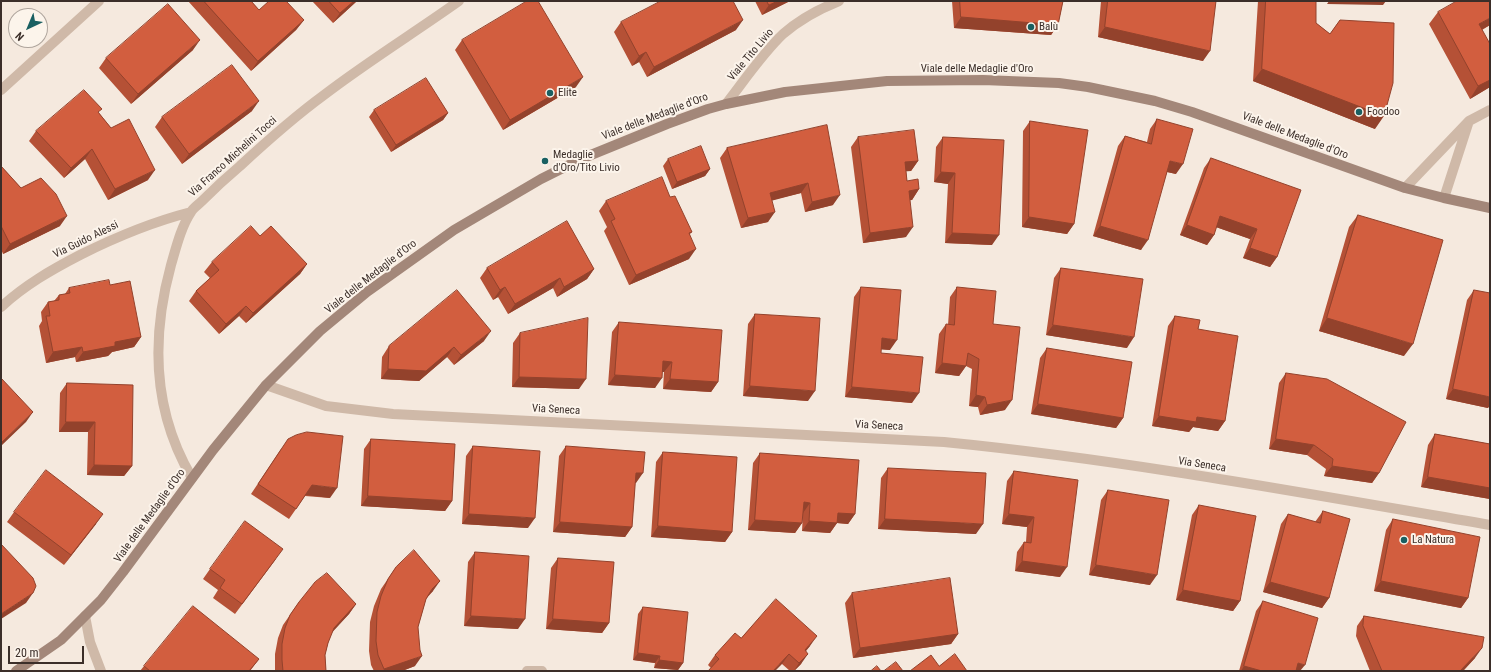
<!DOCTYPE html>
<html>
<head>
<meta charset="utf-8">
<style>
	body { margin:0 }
	#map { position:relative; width:1491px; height:672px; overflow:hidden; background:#f5e9de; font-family:"Roboto Condensed",sans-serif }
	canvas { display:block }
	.frame { position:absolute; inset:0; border:2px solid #3b2e29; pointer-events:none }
	.north { position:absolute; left:8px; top:8px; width:40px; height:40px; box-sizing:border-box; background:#fcf4eb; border:1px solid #afa59d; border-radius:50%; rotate:224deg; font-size:11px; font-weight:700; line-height:16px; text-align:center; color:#3b2e29 }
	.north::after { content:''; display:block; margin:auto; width:14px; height:18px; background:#195f61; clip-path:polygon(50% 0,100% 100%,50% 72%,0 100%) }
	.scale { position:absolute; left:8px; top:646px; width:76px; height:18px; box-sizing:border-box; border:2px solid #3b2e29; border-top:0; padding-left:5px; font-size:12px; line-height:14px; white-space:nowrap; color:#3b2e29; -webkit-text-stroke:3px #fcf4eb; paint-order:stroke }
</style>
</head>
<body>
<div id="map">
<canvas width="1491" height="672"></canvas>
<div class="frame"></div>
<div class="north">N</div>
<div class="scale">20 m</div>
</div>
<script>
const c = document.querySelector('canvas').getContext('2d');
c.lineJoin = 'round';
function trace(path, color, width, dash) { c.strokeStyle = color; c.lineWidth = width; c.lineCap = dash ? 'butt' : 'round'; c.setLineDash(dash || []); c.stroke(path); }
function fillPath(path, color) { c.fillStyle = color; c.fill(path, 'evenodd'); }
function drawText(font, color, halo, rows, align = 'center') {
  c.font = font + ' "Roboto Condensed",sans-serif'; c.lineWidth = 4; c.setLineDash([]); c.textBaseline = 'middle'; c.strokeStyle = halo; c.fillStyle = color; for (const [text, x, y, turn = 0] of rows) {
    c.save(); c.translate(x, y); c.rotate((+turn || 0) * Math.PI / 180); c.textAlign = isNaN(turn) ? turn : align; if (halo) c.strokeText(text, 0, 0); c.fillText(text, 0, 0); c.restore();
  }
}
trace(new Path2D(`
	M1,90L99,1
	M726,104C744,81 762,54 783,34C799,20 819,9 839,1
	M1405,188L1469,121L1490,110
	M1444,198L1468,124
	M1,307C25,285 51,270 80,255C116,237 152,222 191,212
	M266,385L326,406L393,414L944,442C1127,460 1309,494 1490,525
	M192,478C153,412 151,338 171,265C176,248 181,227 191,212C193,208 198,205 202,201C214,189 227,177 240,166C267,141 294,117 324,95C367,62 414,33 459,1
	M85,616L90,642L101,671
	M527,671H542`), '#cfb9a8', 10);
trace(new Path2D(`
	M16,671L61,640L101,600L123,572L213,450L266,385L320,331L367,292L454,230L541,179L581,159L667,124L708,109L726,104L785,92L887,81L983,80L1059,83L1088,87L1155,101L1192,112L1405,188L1444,198L1490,208`), '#a38779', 10);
fillPath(new Path2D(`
	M188,1H251L259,10L304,20L296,30L251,71Z
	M312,1H357L333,23Z
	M755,1H790L762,15Z
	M952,1H1063L1058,25L1051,35L954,28Z
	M1101,1H1216L1203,61L1098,37Z
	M1258,1H1316V23L1330,34L1340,20L1375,129L1253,81Z
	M1438,12L1490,25L1482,30L1490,87L1470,99L1429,24Z
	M621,22L736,30L647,77L639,62L632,66L614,32Z
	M462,40L576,87L503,130L455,50Z
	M193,50L131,104L99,68L106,58Z
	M374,110L448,113L443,120L391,152L369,117Z
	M252,111L182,164L155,127L162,117Z
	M99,113L111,128L148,180L108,200L85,159L64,178L29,141L36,131Z
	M1157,119L1176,174L1167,172L1141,250L1093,236L1118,146L1125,136L1147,142L1150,129Z
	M1030,121L1074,224L1067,234L1022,227L1023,131Z
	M827,125L833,205L805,212L801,193L772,200L768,222L741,228L720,158L727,148Z
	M858,137L918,161L911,171H906L907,181L919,189L912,200H910L906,237L863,243L851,147Z
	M943,137L992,245L945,243L948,184L934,182L936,147Z
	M1211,158L1277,257L1270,267L1243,258L1250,239L1216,227L1214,235L1207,245L1180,235L1204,168Z
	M668,159L710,169L705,176L672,189L663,166Z
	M1,166L21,188L60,226L3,254L1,249Z
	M670,197L692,232L690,234L689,259L629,285L604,231L607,227L599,211L606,201Z
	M1358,215L1404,356L1319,331L1349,227Z
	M260,236L307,264L300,274L246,323L239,316L219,334L189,301L196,291L210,278L204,272L212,262Z
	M487,268L594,269L587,279L557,297L553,288L508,314L498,297L493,300L480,278Z
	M1061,268L1127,348L1046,335L1054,278Z
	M110,285L141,337L134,347L112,352L108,356L76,362L75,357L46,363L39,326L42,321L41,312L48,302L54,301L59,295L65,294L69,288Z
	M861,287L890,350L881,349V353L912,403L845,397L854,297Z
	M957,287L993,324L1005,410L980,415L978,407L969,406L972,369L966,366L959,376L935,373L939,334L946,324L948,325L950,297Z
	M1474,290L1488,408L1446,399L1467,300Z
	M755,314L808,401L743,396L748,324Z
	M1175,316L1198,329L1225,421L1218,431L1193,427L1189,432L1152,426L1168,326Z
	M619,322L718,382L711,392L663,389L664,372H662L655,388L608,385L612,332Z
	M520,333L579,389L512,387L513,343Z
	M484,341L454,365L447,357L419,381L381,379L382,357L389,346Z
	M1047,348L1123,418L1116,428L1031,414L1040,358Z
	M1286,373L1379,473L1372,483L1324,476L1326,469L1307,455L1269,449L1279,383Z
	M67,383L132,466L124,476L87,475L88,432H59L60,393Z
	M1435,434L1490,444V499L1421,487L1428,445Z
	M371,439L452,501L445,511L361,506L364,449Z
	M473,446L528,528L462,524L466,456Z
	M566,446L636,483H635L632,527L625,537L553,532L559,456Z
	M281,449L330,498L305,496L289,519L251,494Z
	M663,452L732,532L725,542L651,537L656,462Z
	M760,453L855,514L848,524L837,523L830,533L802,531L803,513L802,523L795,533L748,530L753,463Z
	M888,468L976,534L878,529L881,478Z
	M1014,471L1060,577L1015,571L1017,552L1024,542H1026L1027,527L1002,524L1007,481Z
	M1108,490L1150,585L1089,575L1101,500Z
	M1199,505L1240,601L1233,611L1176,600L1192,515Z
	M1323,511L1329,598L1322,608L1263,592L1281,524L1288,514L1315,522Z
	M14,512L96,524L64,565L7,522Z
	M1393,519L1468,598L1461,608L1374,591L1386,530Z
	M475,552L518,629L464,626L468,562Z
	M558,558L609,623L602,633L546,629L551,568Z
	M276,559L235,614L213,598L218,590L203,579L210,569Z
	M396,567L433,591L426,599L418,627L415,666L402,671H374L371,665L369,651L370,622L374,606L381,589Z
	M852,593L958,634L951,644L853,658L845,603Z
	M1263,601L1300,671H1239L1256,611Z
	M299,602L356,604L349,614L332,632L328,643L325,655L326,671H275V654L278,638L283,625Z
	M643,607L683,663L678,670L654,668L655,663L633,660L638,614Z
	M1364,616L1475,658L1463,671H1370L1356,636L1357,626Z
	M741,638L810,646L806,651L801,664L794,671H790L782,664L711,668L708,665L715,655Z
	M259,659L250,671H140L144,666Z`), '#b55136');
fillPath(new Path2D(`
	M354,1H357L333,23L340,13Z
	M778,1H790L762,15L769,5Z
	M1329,1H1386L1383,5L1327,4Z
	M961,17L1058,25L1051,35L954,28Z
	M1490,18V25L1470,36L1479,24Z
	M304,20L296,30L251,71L258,61Z
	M743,20L736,30L647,77L654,67Z
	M1105,27L1210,51L1203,61L1098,37Z
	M200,40L193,50L131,104L138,94Z
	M646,52L639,62L632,66L639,56Z
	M1262,69L1384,116L1375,129L1253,81Z
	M583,77L576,87L503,130L510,120Z
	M1490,80V87L1470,99L1478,86Z
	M259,101L252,111L182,164L189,154Z
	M448,113L443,120L391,152L396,145Z
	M92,149L85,159L64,178L71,168Z
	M918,161L911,171L898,172L905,162Z
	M1170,161L1183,164L1176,174L1163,171Z
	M710,169L705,176L672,189L677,182Z
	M155,170L148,180L108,200L115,189Z
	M941,172L955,173L948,184L934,182Z
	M808,183L801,193L763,203L770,193Z
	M919,189L912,200L902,201L909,191Z
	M840,195L833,205L805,212L812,202Z
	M775,212L768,222L741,228L748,218Z
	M67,216L60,226L3,254L10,244Z
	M1220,216L1257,229L1250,239L1213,226Z
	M1029,217L1074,224L1067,234L1022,227Z
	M1187,225L1214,235L1207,245L1180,235Z
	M1100,226L1148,240L1141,250L1093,236Z
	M913,227L906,237L863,243L870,233Z
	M952,233L999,235L992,245L945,243Z
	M1250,248L1277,257L1270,267L1243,258Z
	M696,249L689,259L629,285L636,275Z
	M307,264L300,274L246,323L253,313Z
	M594,269L587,279L557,297L564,287Z
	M560,278L553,288L508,314L515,304Z
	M505,287L498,297L493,300L500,290Z
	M246,306L239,316L219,334L226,324Z
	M1327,318L1413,344L1404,356L1319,331Z
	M1053,325L1134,337L1127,348L1046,335Z
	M491,331L484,341L454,365L461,355Z
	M141,337L134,347L112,352L108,356L76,362L83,352L115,342Z
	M882,338L897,340L890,350L875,349Z
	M82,347L75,357L46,363L53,352Z
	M454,347L447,357L419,381L381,379L388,369Z
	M663,361L672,362L664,372L656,371Z
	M942,363L966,366L959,376L935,373Z
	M615,375L662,378L655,388L608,385Z
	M519,377L586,379L579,389L512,387Z
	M670,379L718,382L711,392L663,389Z
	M750,386L815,391L808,401L743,396Z
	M852,387L919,393L912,403L845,397Z
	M1453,389L1490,397V406L1488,408L1446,399Z
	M976,395L985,397L978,407L969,406Z
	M1012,400L1005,410L980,415L987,405Z
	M1038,404L1123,418L1116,428L1031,414Z
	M33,412L26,422L1,446V443Z
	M1159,416L1197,417L1225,421L1218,431L1193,427L1189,432L1152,426Z
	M66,422H95L88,432H59Z
	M1276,439L1314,445L1307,455L1269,449Z
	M94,465L132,466L124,476L87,475Z
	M1332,466L1379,473L1372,483L1324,476Z
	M636,473H643L636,483H629Z
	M1428,477L1490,488V499L1421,487Z
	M312,485L337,488L330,498L305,495Z
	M368,496L452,501L445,511L361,506Z
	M804,502L810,503L803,513Z
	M838,513L855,514L848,524L837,523L830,533L802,531L809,521Z
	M103,514L96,524L64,565L71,555Z
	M469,514L535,518L528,528L462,524Z
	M1009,514L1034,517L1027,527L1002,524Z
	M885,519L983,524L976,534L878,529Z
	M755,520L802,523L795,533L748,530Z
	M560,522L632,527L625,537L553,532Z
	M658,526L732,532L725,542L651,537Z
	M1022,561L1067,567L1060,577L1015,571Z
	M1096,565L1157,575L1150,585L1089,575Z
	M440,581L433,591L425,599L432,589Z
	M1381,581L1468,598L1461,608L1374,591Z
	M1270,582L1329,598L1322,608L1263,592Z
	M1183,590L1240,601L1233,611L1176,600Z
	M33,593L26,603L1,619V614Z
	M356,604L349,614L327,638L334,628Z
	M471,616L525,619L518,629L464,626Z
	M553,619L609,623L602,633L546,629Z
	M958,634L951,644L853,658L860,648Z
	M817,636L810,646L798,660L805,650Z
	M1482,648L1475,658L1463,671H1460Z
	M638,653L660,656L655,663L633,660Z
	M789,654L782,664L775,671H773Z
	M808,654L801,664L794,671L799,663Z
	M422,656L415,666L402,671H383L384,669Z
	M659,660L683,663L678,670L654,668Z
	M1298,663L1305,665L1300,671H1293Z
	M1244,666L1262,671H1241Z`), '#93422c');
const building = new Path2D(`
	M204,1H251L259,10L269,1H286L304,20L258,61Z
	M329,1H354L340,13Z
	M527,1H538L583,77L510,120L462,40Z
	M661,1H733L743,20L654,67L646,52L639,56L621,22Z
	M767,1H778L769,5Z
	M960,1H1063L1058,25L961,17Z
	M1108,1H1216L1210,51L1105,27Z
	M1266,1H1316V23L1330,34L1340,20L1394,23L1393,83L1384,116L1262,69Z
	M1457,1H1490V18L1479,24L1490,44V80L1478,86L1438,12Z
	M168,4L200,40L138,94L106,58Z
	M232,65L259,101L189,154L162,117Z
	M426,78L448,113L396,145L374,110Z
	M84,90L102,109L98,112L111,128L129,119L155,170L115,189L92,149L71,168L36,131Z
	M1157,119L1193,129L1183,164L1170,161L1148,240L1100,226L1125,136L1151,144Z
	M1030,121L1088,130L1074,224L1029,217Z
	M827,125L840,195L812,202L808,183L770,193L775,212L748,218L727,148Z
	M914,130L918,161L905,162L907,181L918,179L919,189L909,191L913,227L870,233L858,137Z
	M943,137L1004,140L999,235L952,233L955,173L941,172Z
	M701,146L710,169L677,182L668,159Z
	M1211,158L1301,190L1277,257L1250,248L1257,229L1220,216L1214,235L1187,225Z
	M1,166L21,188L41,178L56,194L67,216L10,244L1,226Z
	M662,177L670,197L675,196L692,232L689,233L696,249L636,275L611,221L615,219L606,201Z
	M1358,215L1443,240L1413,344L1327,318Z
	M567,221L594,269L564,287L560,278L515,304L505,287L500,290L487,268Z
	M251,226L260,236L271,226L307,264L253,313L246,306L226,324L196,291L219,270L212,262Z
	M1061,268L1143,279L1134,337L1053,325Z
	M109,280L110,285L130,281L141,337L115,342V346L83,352L82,347L53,352L46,316H50L48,302L59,300V295L70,293L69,288Z
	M861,287L901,290L897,340L882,338L881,353L923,357L919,393L852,387Z
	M957,287L996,291L993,324L1020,327L1012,400L987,405L985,397L976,395L979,359L968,353L966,366L942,363L946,324L954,325Z
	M457,290L491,331L461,355L454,347L426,371L388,369L389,346Z
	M1474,290L1490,293V397L1453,389Z
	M755,314L820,318L815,391L750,386Z
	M1175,316L1200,320L1198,329L1238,336L1225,421L1197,417L1196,422L1159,416Z
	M588,318L586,379L519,377L520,333Z
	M619,322L722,330L718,382L670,379L672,362L663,361L662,378L615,375Z
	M1047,348L1132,362L1123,418L1038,404Z
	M1286,373L1327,379L1406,422L1379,473L1332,466L1333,459L1314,445L1276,439Z
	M1,378L33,412L1,443Z
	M67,383L133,385L132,466L94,465L95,422H66Z
	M307,432L343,436L337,488L312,485L296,509L258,484L288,439L296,435Z
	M1435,434L1490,444V488L1428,477Z
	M371,439L455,444L452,501L368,496Z
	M473,446L540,451L535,518L469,514Z
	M566,446L645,452L643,473H636L632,527L560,522Z
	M663,452L737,457L732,532L658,526Z
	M760,453L859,460L855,514L838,513L837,523L809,521L810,503L804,502L802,523L755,520Z
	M888,468L986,473L983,524L885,519Z
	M46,470L103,514L71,555L14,512Z
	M1014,471L1078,480L1067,567L1022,561L1024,542L1031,543L1034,517L1009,514Z
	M1108,490L1169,500L1157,575L1096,565Z
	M1199,505L1256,516L1240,601L1183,590Z
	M1323,511L1350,519L1329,598L1270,582L1288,514L1320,523Z
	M1393,519L1480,537L1468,598L1381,581Z
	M245,521L283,549L242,604L220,588L225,580L210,569Z
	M1,544L33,578L36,586L33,593L1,614Z
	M414,550L440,581L432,589L426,599L418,627L420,650L422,656L384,669L378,655L376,641L377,612L381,596L388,579L396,567Z
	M475,552L529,556L525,619L471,616Z
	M558,558L614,562L609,623L553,619Z
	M327,573L356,604L334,628L328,643L325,655L326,671H283L282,660V644L285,628L290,615L299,602L315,582Z
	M950,578L958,634L860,648L852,593Z
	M776,599L817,636L805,650L808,654L799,663L789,654L773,671H708L719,659L715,655L735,633L741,638Z
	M1263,601L1318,618L1305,665L1298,663L1296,671H1262L1244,666Z
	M193,606L259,659L249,671H150L144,666Z
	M643,607L688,612L683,663L659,660L660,656L638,653Z
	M1364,616L1484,637L1482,648L1460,671H1382L1363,626Z
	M955,654L967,671H910L931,655L939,666Z
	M896,662L903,671H884Z
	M877,666L881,671H871Z`);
fillPath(building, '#d25e3f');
trace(building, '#93422c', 1);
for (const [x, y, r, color] of [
	[1031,27,4,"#195f61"],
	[550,93,4,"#195f61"],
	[1359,112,4,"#195f61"],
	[545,161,4,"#195f61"],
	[1404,540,4,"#195f61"]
]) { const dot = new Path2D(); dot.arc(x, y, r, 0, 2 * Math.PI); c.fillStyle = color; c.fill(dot); trace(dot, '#fcf4eb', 1.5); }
drawText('11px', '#3b2e29', '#fcf4eb', [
	["Balù",1039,27],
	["Elite",558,93],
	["Foodoo",1367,112],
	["Medaglie",553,155],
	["d'Oro/Tito Livio",553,168],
	["La Natura",1412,540]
], 'left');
drawText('11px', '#3b2e29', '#fcf4eb', [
	["Viale Tito Livio",751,55,-50],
	["Viale delle Medaglie d'Oro",977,69],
	["Viale delle Medaglie d'Oro",655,117,-21],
	["Viale delle Medaglie d'Oro",1295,136,21],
	["Via Franco Michelini Tocci",233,157,-42],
	["Via Guido Alessi",86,240,-26],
	["Viale delle Medaglie d'Oro",371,277,-38],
	["Via Seneca",556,410,3],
	["Via Seneca",879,426,3],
	["Via Seneca",1202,465,9],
	["Viale delle Medaglie d'Oro",150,516,-54]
]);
</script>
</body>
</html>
